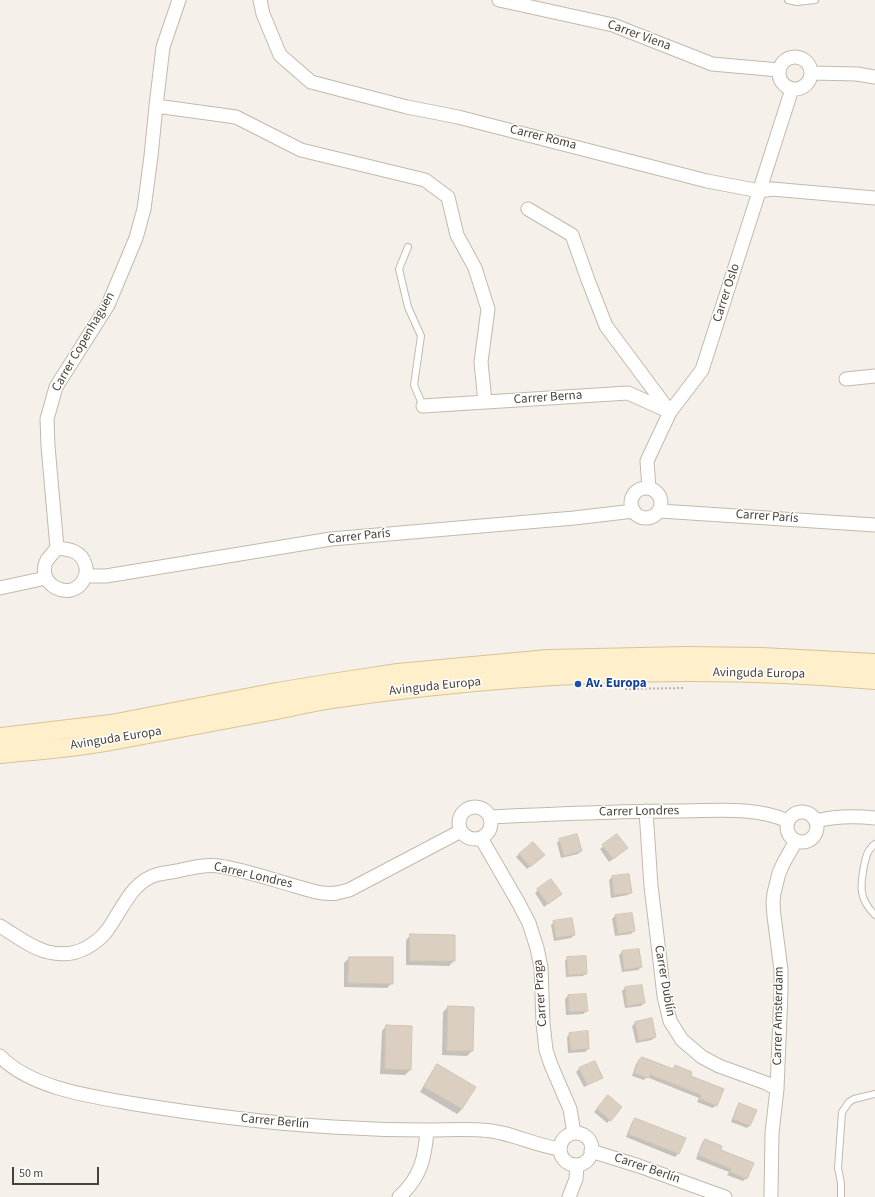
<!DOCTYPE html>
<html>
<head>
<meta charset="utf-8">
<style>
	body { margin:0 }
	#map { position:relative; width:875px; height:1197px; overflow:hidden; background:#f5f1ea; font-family:"Source Sans 3",sans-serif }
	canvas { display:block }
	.scale { position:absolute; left:12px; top:1167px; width:87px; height:18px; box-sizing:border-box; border:2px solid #4a4237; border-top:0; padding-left:5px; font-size:12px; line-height:14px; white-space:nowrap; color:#4a4237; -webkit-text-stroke:3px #fff; paint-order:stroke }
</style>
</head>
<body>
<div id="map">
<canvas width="875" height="1197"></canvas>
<div class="scale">50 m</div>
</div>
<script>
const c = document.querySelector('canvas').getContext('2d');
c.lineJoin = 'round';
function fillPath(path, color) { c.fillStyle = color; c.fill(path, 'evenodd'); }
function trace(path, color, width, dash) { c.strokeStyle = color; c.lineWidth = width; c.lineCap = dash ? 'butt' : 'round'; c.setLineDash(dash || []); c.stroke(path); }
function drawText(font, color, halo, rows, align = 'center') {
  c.font = font + ' "Source Sans 3",sans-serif'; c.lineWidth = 3; c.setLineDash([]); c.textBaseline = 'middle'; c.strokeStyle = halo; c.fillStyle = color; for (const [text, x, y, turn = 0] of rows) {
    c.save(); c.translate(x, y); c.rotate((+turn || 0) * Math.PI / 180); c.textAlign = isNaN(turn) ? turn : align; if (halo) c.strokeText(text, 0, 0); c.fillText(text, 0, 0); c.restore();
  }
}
fillPath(new Path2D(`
	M617,835L623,851L609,862L600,849Z
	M560,839L581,851L578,854L561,858L557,843Z
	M519,854L540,858L527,869L516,857Z
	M628,875L631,892L628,895L611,898L609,880L612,877Z
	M538,890L561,894L544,907L535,893Z
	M615,916L634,931L631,934L615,936L612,919Z
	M554,922L574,935L571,938L554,941L551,925Z
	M411,935L454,936V961L449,966L406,965V940Z
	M622,952L641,967L638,970L622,972L619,955Z
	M349,958L392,983L387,988L344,987V963Z
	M568,958L586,973L583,976L566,977L565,961Z
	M625,988L644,1003L641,1006L625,1008L622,991Z
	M568,996L587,1011L583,1014L566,1015L565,999Z
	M448,1007L472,1051L467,1056L442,1055L443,1012Z
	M635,1023L655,1037L652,1040L636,1043L632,1026Z
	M386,1026L410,1070L405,1075L380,1074L382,1031Z
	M570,1034L588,1049L585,1052L568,1053L567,1037Z
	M642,1058L672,1070L675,1067L689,1077L716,1105L713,1108L697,1102L699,1098L649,1078L650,1073L644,1080L632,1076L636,1064Z
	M594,1062L602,1077L598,1080L584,1087L576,1072L579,1069Z
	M437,1065L474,1087L462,1109L457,1114L420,1092L433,1070Z
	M605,1100L610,1120L607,1123L594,1112Z
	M740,1104L750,1125L747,1128L731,1122L737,1107Z
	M635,1119L678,1154L675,1157L626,1137L632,1122Z
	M705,1140L720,1150L746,1178L743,1181L727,1175L729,1172L696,1159L702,1143Z`), '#0003');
const building = new Path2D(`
	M577,834L582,851L564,856L559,839Z
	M617,834L628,848L613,859L602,845Z
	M533,842L545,855L530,867L519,854Z
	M629,874L632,893L614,895L612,876Z
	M551,879L562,894L548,904L537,889Z
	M632,913L635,931L618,934L615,915Z
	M572,918L575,935L556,938L553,921Z
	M410,934L455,935V961H410Z
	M639,949L642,967L624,970L622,951Z
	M586,956L587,974L568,975L567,957Z
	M349,957H393V984L348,983Z
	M642,985L645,1003L627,1006L625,987Z
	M586,994L588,1011L569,1012L568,995Z
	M448,1006L474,1007L473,1051H447Z
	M652,1018L656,1037L639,1041L635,1022Z
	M386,1025L412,1026L411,1070L385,1069Z
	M588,1031L589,1049L571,1050L569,1033Z
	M642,1057L673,1069L675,1065L692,1072L691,1076L724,1089L717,1106L700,1099L701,1095L651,1075L652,1073L648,1078L634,1073L639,1060Z
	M595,1061L603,1078L587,1085L579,1068Z
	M437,1064L476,1087L462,1109L424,1087Z
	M608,1095L622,1107L611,1121L597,1109Z
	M739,1103L757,1110L750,1126L733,1119Z
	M635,1118L686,1138L679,1154L628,1134Z
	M705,1139L722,1146L721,1150L754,1163L747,1179L730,1172L731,1169L698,1155Z`);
fillPath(building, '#dbcfc1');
trace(building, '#d3c4b1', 1);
const service = new Path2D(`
	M788,0L797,2L815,0
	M408,247L399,269L408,307L421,336L414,385L423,406
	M875,844C867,850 866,857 864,866C860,887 859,899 875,915
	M841,1197V1183L838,1168L842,1112L849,1102L854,1099L875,1094`);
const minor = new Path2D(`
	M260,0L263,14L280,55L311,82L407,107L458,117L707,181L760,191L772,189L875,198
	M499,0L613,25L712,64L779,70
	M779 73a16 16 0 1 1 32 0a16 16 0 1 1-32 0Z
	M811,73L857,74L875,77
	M156,106L236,117L301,150L425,180L448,197L457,235L475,268L488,309L481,362L485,402
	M528,209L572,235L588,280L606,326L670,412
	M846,379L875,376
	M423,406L628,393L668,411
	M631 503a15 15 0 1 1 30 0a15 15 0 1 1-30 0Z
	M649,488L647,461L670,412L702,370L792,89
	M660,511L875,525
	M57,548L48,446L47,419L56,387L108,305L136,238L144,209L151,156L156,106L163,47L179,0
	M57,548C69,549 81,551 85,564C87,569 86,575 84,579C72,604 34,584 47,560C50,556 54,552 57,548Z
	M86,576H106L331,539L574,518L634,511
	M0,588L46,578
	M459 823a16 16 0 1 1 32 0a16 16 0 1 1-32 0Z
	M646,811L651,886L660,961L664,996L670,1021L682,1040L702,1057L719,1066L766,1083L777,1089
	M787 827a15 15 0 1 1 30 0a15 15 0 1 1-30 0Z
	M490,817C553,814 616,811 679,811C715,811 754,806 788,821
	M816,821C836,816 855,816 875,818
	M481,838L518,902L529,923L537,948L541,967L543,1023L546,1050L551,1065L570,1109L574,1133
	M0,926C15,935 31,948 48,952C61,955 75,954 86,948C93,944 100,939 105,933C122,912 130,881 159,874C165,873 171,872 177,871C191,868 205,864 219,866C245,870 270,879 295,886C309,890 323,895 337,893C341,892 345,891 349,890L461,831
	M0,1056C29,1087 88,1096 129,1103C196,1114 264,1123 333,1127C364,1129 395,1130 426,1130C444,1130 463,1129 481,1130C509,1131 532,1145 560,1149
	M560 1149a16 16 0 1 1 32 0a16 16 0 1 1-32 0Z
	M591,1151L639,1166L725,1197
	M771,1195L772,1133L777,1089L781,991V970L774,916L773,903L774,893L779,873L784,862L796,841
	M399,1197C421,1177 425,1158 427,1130
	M569,1197L576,1179L577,1165`);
const secondary = new Path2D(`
	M0,737L111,724L277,692L338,682L398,673L548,659L686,656L762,657L875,663
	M0,754C35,751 71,748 106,742C161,732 216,721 271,711C291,707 312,702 332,699C511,673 694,664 875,680`);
trace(service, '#c2b9ab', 8);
trace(minor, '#c2b9ab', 15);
trace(secondary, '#d8c397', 20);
trace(new Path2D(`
	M625,689L683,688`), '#c4b49c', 2, [2, 2]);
trace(service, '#fff', 6);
trace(minor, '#fff', 13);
trace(secondary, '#ffefca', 18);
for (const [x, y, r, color] of [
	[578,684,4,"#1a4fb4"]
]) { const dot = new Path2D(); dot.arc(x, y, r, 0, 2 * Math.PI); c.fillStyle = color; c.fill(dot); trace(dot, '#fff', 1.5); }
drawText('13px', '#4a4237', '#fff', [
	["Carrer Viena",639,36,20],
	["Carrer Roma",543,138,14],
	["Carrer Oslo",727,293,-72],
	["Carrer Copenhaguen",84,342,-60],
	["Carrer Berna",548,398,-4],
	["Carrer París",767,517,4],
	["Carrer París",359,537,-6],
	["Avinguda Europa",759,674,1],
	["Avinguda Europa",435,687,-6],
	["Avinguda Europa",116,739,-9],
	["Carrer Londres",639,812,-1],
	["Carrer Londres",253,876,13],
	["Carrer Dublín",664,981,80],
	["Carrer Praga",541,993,-94],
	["Carrer Amsterdam",779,1016,-89],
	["Carrer Berlín",275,1122,5],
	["Carrer Berlín",647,1169,19]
]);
drawText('bold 13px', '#164399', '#fff', [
	["Av. Europa",586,684]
], 'left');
</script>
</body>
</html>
